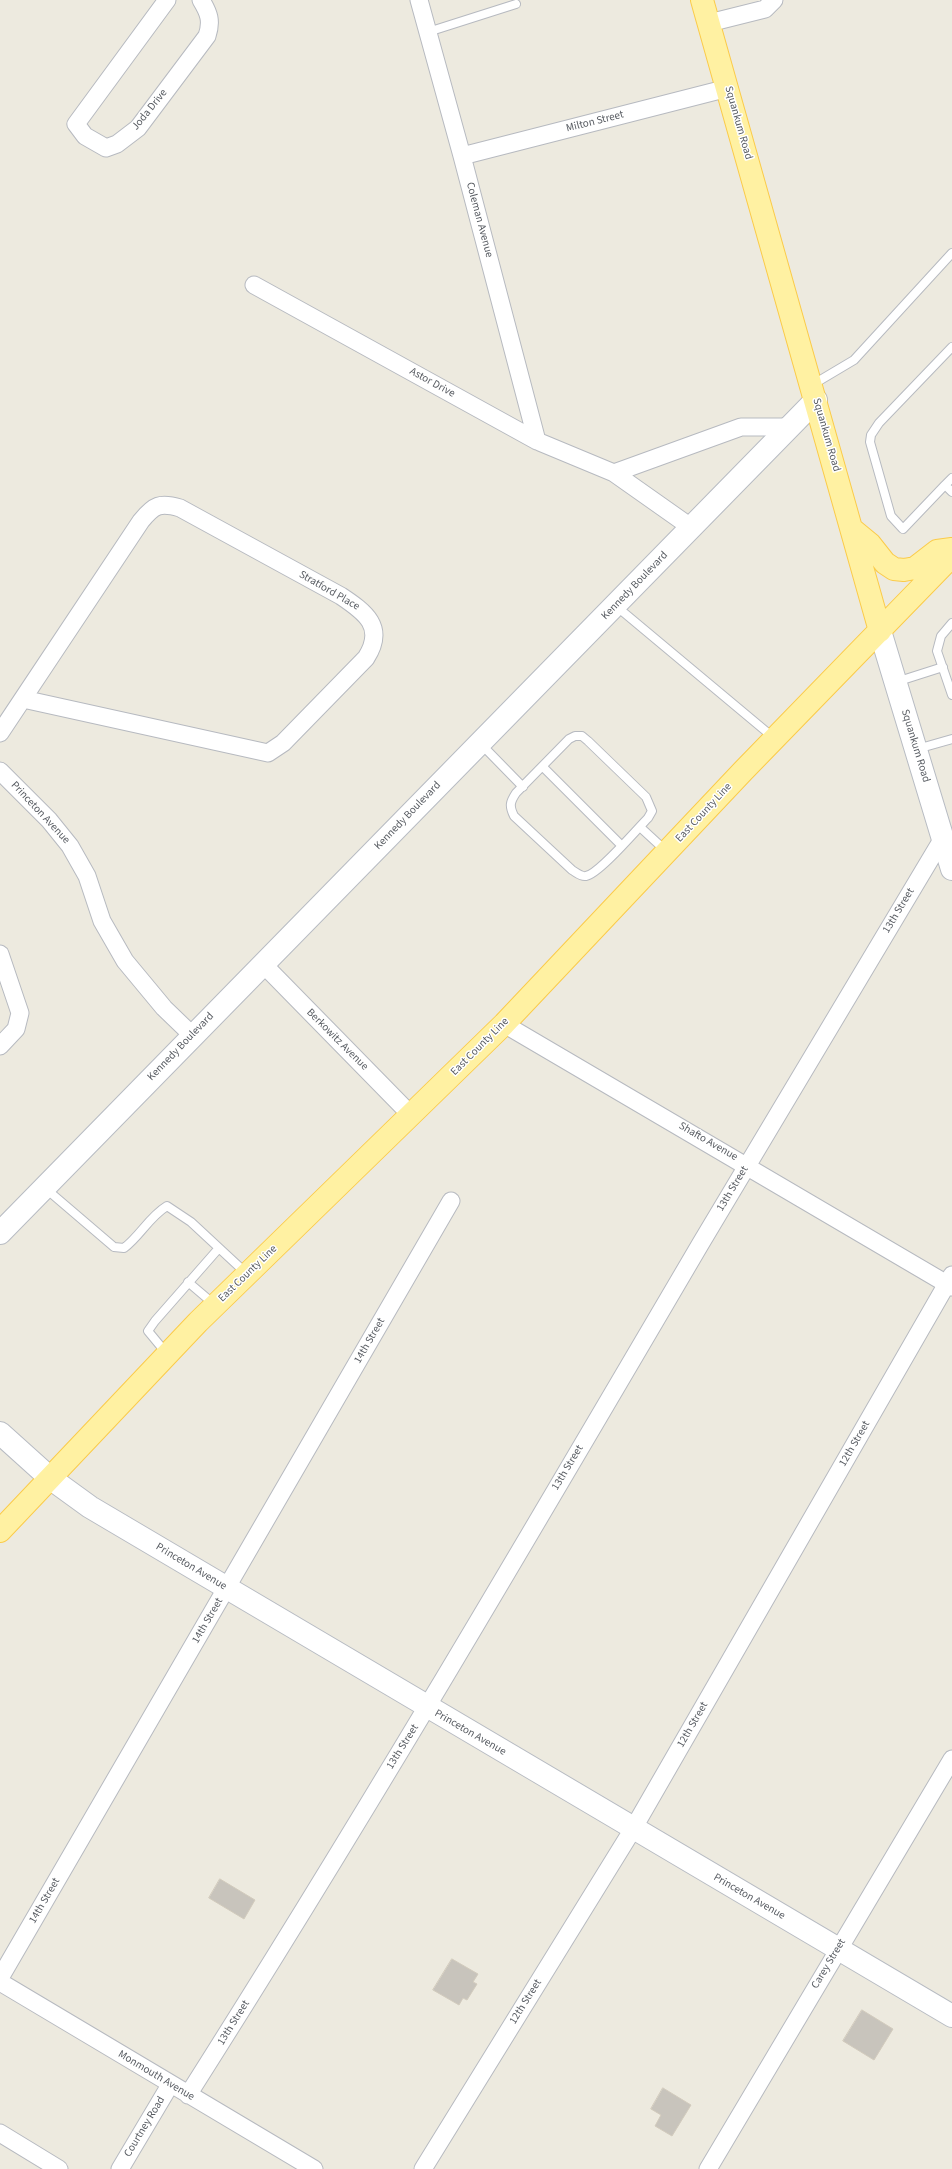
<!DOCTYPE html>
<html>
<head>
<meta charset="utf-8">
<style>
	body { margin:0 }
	canvas { display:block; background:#edeadf }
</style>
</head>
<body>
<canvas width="952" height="2169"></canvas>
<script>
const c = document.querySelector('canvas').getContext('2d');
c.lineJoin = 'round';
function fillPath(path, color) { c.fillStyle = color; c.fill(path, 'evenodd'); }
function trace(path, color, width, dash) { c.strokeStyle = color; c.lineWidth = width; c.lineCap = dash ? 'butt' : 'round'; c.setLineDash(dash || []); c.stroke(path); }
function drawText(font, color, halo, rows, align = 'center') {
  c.font = font + ' "Source Sans 3",sans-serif'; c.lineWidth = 3; c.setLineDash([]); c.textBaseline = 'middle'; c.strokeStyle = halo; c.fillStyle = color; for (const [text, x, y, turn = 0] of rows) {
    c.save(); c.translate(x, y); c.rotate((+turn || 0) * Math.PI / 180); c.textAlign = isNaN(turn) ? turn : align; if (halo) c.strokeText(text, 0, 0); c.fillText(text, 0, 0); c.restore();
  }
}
const building = new Path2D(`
	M220,1879L255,1900L244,1919L209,1898Z
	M452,1959L478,1974L473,1982L477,1984L467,2000L463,1998L459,2005L433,1990Z
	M862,2010L893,2029L874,2060L843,2041Z
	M663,2088L691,2105L672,2136L655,2126L661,2115L651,2109Z`);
fillPath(building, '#c8c4bc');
trace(building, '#d2cbbd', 1);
const lane = new Path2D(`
	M428,32L516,4
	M812,385L854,360L952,253
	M952,478L945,485L952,492
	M945,485L903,529L891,516L870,442L871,435L879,423L952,347
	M616,606L774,738
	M952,623L941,636L937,651L952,695
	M896,682L943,667
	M575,736H582L588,741L646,797L652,811L648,818C637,829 599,874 586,876C581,877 577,873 572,870L514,816C509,806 510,802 516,793L569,739Z
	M480,743L523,787
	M917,749L952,739
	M543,767L621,845
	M640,827L666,851
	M45,1188L114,1247L124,1248C140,1236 149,1217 167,1206L191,1222L219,1248L155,1321L148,1331L167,1354
	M219,1248L247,1274
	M188,1282L215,1305`);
const street = new Path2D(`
	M167,0L76,124L85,136L106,148L117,144L138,128L207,36C212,21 209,13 201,0
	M419,0L462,156L537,441
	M709,23L765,9L774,0
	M462,156L728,88
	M254,285L537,441L614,473L692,528
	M614,473L741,427H789
	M0,733L141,521C154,505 160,502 180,508L341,596C365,612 386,627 366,658L283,743L268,753L23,699
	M0,771L49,820L70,846L87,876L102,921L125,961L164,1008L192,1035
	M0,954L20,1013L16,1029L0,1046
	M263,964L411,1115
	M504,1024L952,1287
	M0,1978L451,1201
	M0,1982L314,2169
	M188,2095C366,1815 533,1529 701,1243C781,1108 862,973 943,838
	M0,2133L59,2169
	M120,2169L170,2085
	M423,2169L633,1829L952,1275
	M708,2169L952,1759`);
const secondary = new Path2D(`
	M880,631L952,869
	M0,1233L816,400
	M0,1433L50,1478L90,1507L952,2016`);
const primary = new Path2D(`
	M702,0L880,631
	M853,530L870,544L885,563L894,569L904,570L915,568L937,551L952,549
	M0,1531L198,1322L504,1024L743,771L952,556`);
trace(lane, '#b7bac0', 10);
trace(street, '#b7bac0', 19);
trace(secondary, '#b8bcc3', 24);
trace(primary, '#fbcb4a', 24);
trace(lane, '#fff', 8);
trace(street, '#fff', 17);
trace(secondary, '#fff', 22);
trace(primary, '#fff1a2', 22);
drawText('11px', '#585c62', '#fff', [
	["Joda Drive",150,110,-51],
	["Milton Street",595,122,-14],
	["Squankum Road",738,123,74],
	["Coleman Avenue",479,220,75],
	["Astor Drive",432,383,29],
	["Squankum Road",826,435,74],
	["Kennedy Boulevard",635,586,-46],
	["Stratford Place",329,591,30],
	["Squankum Road",915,746,73],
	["Princeton Avenue",40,813,47],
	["East County Line",704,813,-47],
	["Kennedy Boulevard",408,816,-46],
	["13th Street",899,911,-59],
	["Berkowitz Avenue",337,1040,45],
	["Kennedy Boulevard",181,1047,-46],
	["East County Line",480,1047,-45],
	["Shafto Avenue",708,1142,30],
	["13th Street",733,1189,-59],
	["East County Line",248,1274,-44],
	["14th Street",370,1341,-60],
	["12th Street",855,1444,-60],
	["13th Street",568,1468,-59],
	["Princeton Avenue",191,1567,31],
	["14th Street",208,1621,-60],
	["12th Street",693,1725,-60],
	["Princeton Avenue",470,1733,30],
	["13th Street",403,1747,-58],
	["Princeton Avenue",749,1897,30],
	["14th Street",45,1901,-60],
	["Carey Street",829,1964,-59],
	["12th Street",526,2002,-58],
	["13th Street",234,2023,-58],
	["Monmouth Avenue",156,2076,31],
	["Courtney Road",145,2127,-59]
]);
</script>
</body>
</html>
